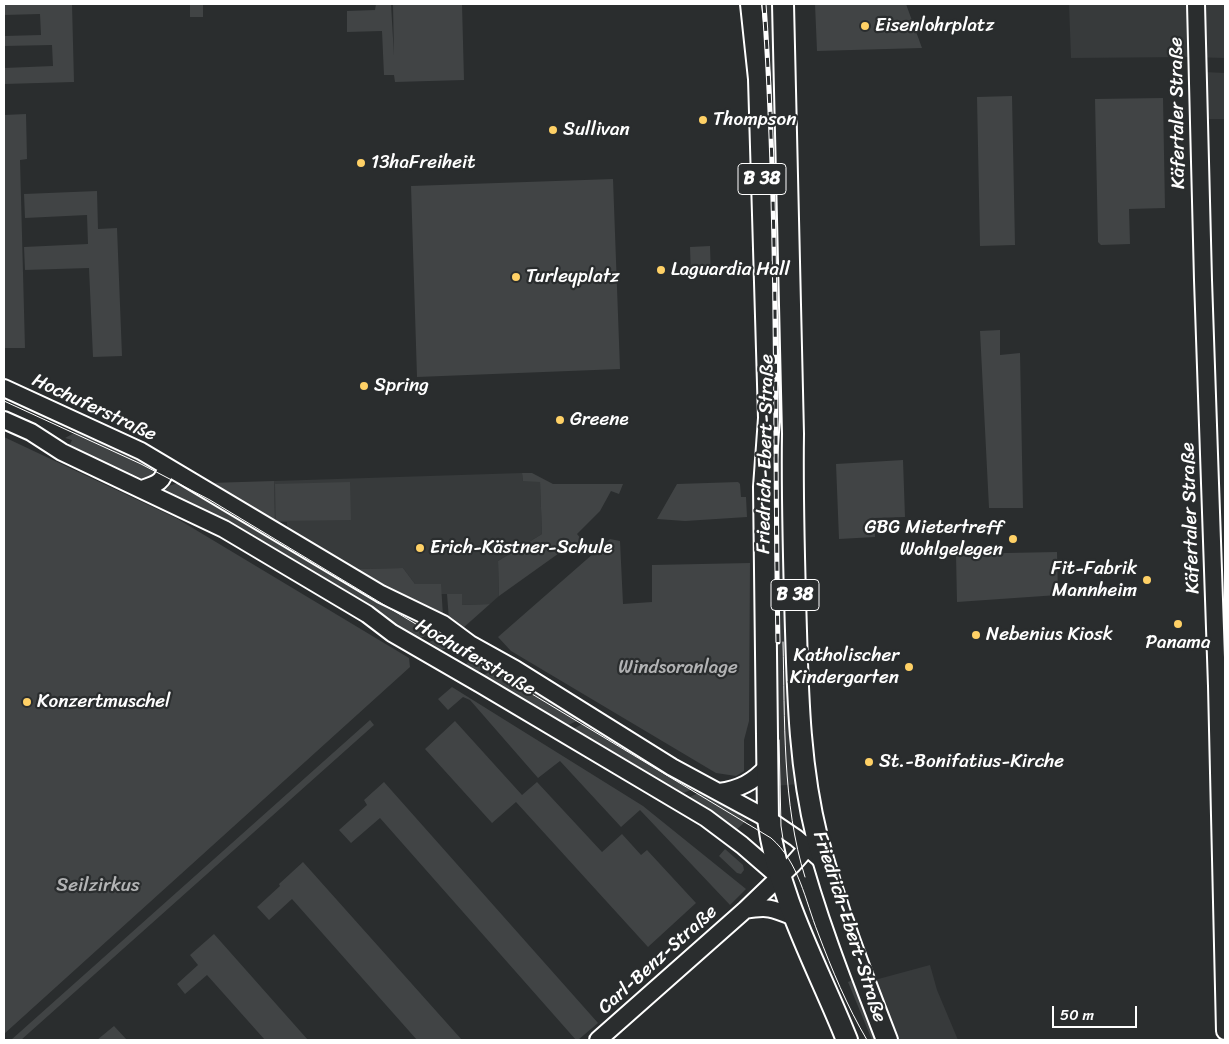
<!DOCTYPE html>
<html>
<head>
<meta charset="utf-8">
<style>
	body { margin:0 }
	#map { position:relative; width:1229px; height:1044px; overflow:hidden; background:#2a2d2e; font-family:Sriracha,sans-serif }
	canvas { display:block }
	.frame { position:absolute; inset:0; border:5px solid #fff; pointer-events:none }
	.scale { position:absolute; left:1052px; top:1006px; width:85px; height:22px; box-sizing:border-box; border:2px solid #fff; border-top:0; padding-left:6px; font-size:15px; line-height:18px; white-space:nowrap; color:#fff; -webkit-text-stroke:4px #2a2d2e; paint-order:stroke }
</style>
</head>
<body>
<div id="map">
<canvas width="1229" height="1044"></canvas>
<div class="frame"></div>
<div class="scale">50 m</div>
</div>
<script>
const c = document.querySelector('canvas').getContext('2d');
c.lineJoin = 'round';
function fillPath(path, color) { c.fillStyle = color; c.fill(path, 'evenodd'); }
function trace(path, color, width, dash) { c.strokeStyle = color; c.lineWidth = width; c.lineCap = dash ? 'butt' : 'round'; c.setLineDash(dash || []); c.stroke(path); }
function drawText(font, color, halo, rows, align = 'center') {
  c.font = font + ' Sriracha,sans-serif'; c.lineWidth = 4.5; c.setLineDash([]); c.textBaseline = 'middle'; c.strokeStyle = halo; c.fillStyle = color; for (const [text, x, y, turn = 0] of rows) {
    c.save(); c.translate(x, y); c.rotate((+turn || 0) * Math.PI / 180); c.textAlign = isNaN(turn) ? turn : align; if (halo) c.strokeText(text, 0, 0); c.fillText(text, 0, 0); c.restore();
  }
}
fillPath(new Path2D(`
	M760,4H772L775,45L800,784L773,786Z
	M1069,4H1225V58L1188,57L1071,58Z
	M1204,72L1225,73V119H1206Z
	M522,473L523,481H540L542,534L498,561L499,596L490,604L462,605V594H441V584H415L403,568L355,569L287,529V522H275L274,481Z
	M930,965L937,990L958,1040H894L871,981Z`), '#373a3b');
fillPath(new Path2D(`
	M4,4H72L74,82L4,84V68L53,66L52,45L4,46V36L41,35L40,14L4,15Z
	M190,4H203V17H190Z
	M376,4H391L394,56L393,4H462L464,80L395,82L394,75H384L382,31L347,32V11L375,10Z
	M815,4H906L922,48L817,51Z
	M1012,96L1015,245L980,246L977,97Z
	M1163,98L1165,208L1129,209L1130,244L1101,245L1098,242L1095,99Z
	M26,114L27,159L20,160L25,348H4V115Z
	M613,179L620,369L417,377L411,186Z
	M97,191L98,229L117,228L122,356L93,357L89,268L25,270L24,247L88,244L87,215L25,218L24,194Z
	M710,246L711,277H691L690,247Z
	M1000,330V355L1020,353L1023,508H989L980,331Z
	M78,427L163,470L147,480L143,479L69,446L72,440L65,438L76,432Z
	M4,437L176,518L409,658L410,667L4,1034Z
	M903,460L905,517L874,518L875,537L839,539L836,464Z
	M522,473H532L553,484H623L619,494L611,491L600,511L577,534L582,540L574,547L572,545L562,551L499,596L498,561L542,534L540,482L523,481Z
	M274,481L275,522L209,483Z
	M182,482L432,623L429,628L435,632L418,639L158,489Z
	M350,482L351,520L276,521L275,484Z
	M738,482L740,484L741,497H746L747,517L685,521L657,519L677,484Z
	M610,539L620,541L623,604L652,602V565L750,563L749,721L744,740V771L736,776L716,773L511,651L498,637Z
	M1057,552L1058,595L957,602L956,554Z
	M403,568L415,584H441L443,616L355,569Z
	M447,594H462V605L490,604L463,628L449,620Z
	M446,632L454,641C449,649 443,651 434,649L435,646L429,642L442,637Z
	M473,655L484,658L482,662L489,666L472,674L468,671L465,666Z
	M500,668L570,710L568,713L579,720L566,726L486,683L488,678L483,675Z
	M452,687L643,806L746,889L730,905L640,810L621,827L560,761L538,778L470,700L463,697L448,710L438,699Z
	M370,720L374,725L21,1040H11Z
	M455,721L522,795L537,782L602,852L622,834L641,855L647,850L696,903L648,947L516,802L492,823L425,749Z
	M584,723L592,729L693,789L681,794L588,737L586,738L573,729Z
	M384,782L598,1023L578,1040H576L380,818L351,843L339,830L367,805L364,800Z
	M706,790L741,811L739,815L747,820L735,831L687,798Z
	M725,849L743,865L744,870L741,874L737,873L719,856Z
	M303,862L462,1040H417L292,899L269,920L257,907L280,886L279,884Z
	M214,934L308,1040H265L207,975L185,994L177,984L198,965L190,955Z
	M853,980L879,1040H872L848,982Z
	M114,1026L127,1040H97Z`), '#414445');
const minor = new Path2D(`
	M1196,4L1203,280L1217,686L1225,1031
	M4,388L141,451L381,594L443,624L470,644L515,669L672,767L768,819L796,838L825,863
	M4,420L31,432L62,452L224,529L367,614L392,633L482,685L706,818L742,845L779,877
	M142,489C157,484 164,482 166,466
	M719,792C740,789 753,782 767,767
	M745,910C768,906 772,908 794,917
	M598,1040L745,910L793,864L814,840`);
const major = new Path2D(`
	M751,4L759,79L769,418L764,487L768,819C778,898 818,967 847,1040
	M783,4L793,434C792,500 794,565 796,631C798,700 800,769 817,837C835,906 861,973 887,1040`);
trace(minor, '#fff', 20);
trace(major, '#fff', 24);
trace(minor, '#2a2d2e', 16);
trace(major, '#2a2d2e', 20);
trace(new Path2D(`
	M4,401L141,464L210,500L771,838C799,862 805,900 818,933C832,970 847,1006 867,1040
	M783,642C785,719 782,804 805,877
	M779,740L781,826L785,852`), '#fff', 1);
const rail = new Path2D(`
	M764,4C779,216 774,430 778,642`);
trace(rail, '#fff', 5);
trace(rail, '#2a2d2e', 3, [9]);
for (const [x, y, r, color] of [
	[865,26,5,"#ffd166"],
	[703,120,5,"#ffd166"],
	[553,130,5,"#ffd166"],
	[361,163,5,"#ffd166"],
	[661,270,5,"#ffd166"],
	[516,277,5,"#ffd166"],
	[364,386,5,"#ffd166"],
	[560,420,5,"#ffd166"],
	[1013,539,5,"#ffd166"],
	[420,548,5,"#ffd166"],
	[1147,580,5,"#ffd166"],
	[1178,624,5,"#ffd166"],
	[976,635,5,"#ffd166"],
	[909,667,5,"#ffd166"],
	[27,702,5,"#ffd166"],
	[869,762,5,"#ffd166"]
]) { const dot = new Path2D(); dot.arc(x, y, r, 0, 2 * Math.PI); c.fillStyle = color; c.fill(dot); trace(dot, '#2a2d2e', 2); }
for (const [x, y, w] of [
	[762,179,48],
	[795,595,48]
]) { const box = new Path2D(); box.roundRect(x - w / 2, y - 15.5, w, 31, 4); c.fillStyle = '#2a2d2e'; c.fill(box); trace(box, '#fff', 1); }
drawText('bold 18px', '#fff', null, [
	["B 38",762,179],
	["B 38",795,595]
]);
drawText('19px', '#fff', '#2a2d2e', [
	["Eisenlohrplatz",875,26],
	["Thompson",713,120],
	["Sullivan",563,130],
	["13haFreiheit",371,163],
	["Laguardia Hall",671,270],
	["Turleyplatz",526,277],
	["Spring",374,386],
	["Greene",570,420],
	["GBG Mietertreff",1003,528,"right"],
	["Wohlgelegen",1003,550,"right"],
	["Erich-Kästner-Schule",430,548],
	["Fit-Fabrik",1137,569,"right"],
	["Mannheim",1137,591,"right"],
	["Nebenius Kiosk",986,635],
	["Panama",1178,643,"center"],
	["Katholischer",899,656,"right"],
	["Kindergarten",899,678,"right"],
	["Konzertmuschel",37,702],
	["St.-Bonifatius-Kirche",879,762]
], 'left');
drawText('19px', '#fff', '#2a2d2e', [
	["Käfertaler Straße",1178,113,-91],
	["Hochuferstraße",94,408,25],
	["Friedrich-Ebert-Straße",766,454,-89],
	["Käfertaler Straße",1191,518,-92],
	["Hochuferstraße",475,658,30],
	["Friedrich-Ebert-Straße",849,927,72],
	["Carl-Benz-Straße",658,960,-42]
]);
drawText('19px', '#b3b4b5', '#2a2d2e', [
	["Windsoranlage",678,668],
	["Seilzirkus",98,886]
]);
</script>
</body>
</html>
